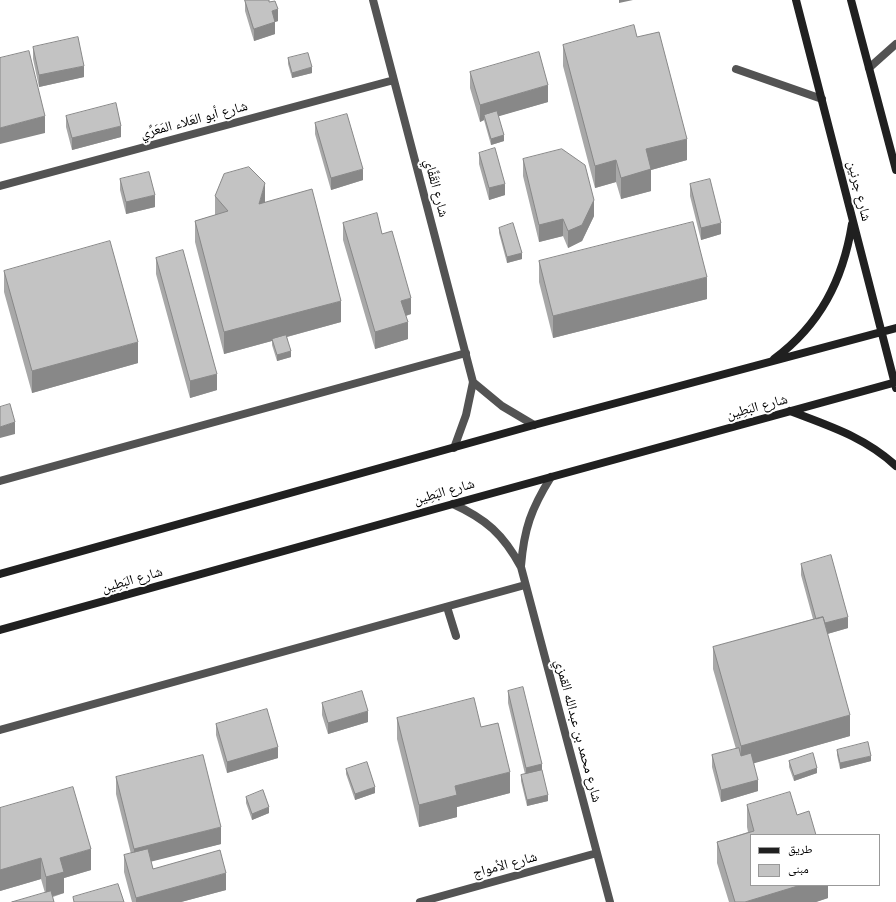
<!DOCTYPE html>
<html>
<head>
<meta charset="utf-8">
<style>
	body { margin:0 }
	#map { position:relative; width:896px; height:902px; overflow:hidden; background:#fff; font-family:"PT Sans","Noto Naskh Arabic",sans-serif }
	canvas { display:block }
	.legend { position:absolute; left:750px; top:834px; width:130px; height:52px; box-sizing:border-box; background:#fff; border:1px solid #999; margin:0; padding:5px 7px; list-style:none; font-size:12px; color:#000 }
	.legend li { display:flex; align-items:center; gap:8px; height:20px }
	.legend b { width:20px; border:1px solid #999 }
</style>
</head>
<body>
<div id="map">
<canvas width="896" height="902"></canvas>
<ul class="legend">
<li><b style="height:5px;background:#202020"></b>طريق</li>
<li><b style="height:11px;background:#c3c3c3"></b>مبنى</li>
</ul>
</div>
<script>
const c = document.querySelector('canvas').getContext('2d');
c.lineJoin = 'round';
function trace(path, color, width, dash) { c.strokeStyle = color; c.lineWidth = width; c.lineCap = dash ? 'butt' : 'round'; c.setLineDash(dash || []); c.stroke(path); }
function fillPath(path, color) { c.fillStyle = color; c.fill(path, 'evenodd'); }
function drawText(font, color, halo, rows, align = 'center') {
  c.font = font + ' "PT Sans","Noto Naskh Arabic",sans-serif'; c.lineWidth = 4; c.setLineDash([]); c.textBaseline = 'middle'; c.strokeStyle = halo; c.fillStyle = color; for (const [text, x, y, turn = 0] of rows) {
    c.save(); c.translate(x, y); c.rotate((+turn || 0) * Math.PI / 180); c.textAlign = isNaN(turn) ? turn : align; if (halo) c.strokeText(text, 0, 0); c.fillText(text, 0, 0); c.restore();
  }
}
trace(new Path2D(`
	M736,69L822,99
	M447,607L456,636`), '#535353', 8);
trace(new Path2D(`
	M373,0L473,382L466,415L454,448
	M869,68L896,44
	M0,186L394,80
	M473,382L502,406L534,425
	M0,481L466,353
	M453,504C486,519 503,534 521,567L610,902
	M521,566C524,529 531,509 551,477
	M0,730L525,585
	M420,902L597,853`), '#535353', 8);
trace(new Path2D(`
	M796,0L896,388
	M851,0L896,170
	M774,359C820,325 843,280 852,224
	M790,411C829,426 865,437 896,466
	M0,574L534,425L896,328
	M0,630L453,504L896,382`), '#202020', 8);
fillPath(new Path2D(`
	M245,0L278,21L275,22V34L254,41L245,11Z
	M637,37L687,160L651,170V191L621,199L616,182L595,188L563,66V45Z
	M33,47L84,77L39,87L33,59Z
	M288,58L312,73L292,78L288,64Z
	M470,72L548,102L498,116L504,141L491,145L484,120L480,122L470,88Z
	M66,116L121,137L72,150L66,127Z
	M315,123L363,180L331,190L315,134Z
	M479,153L505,195L489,200L479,164Z
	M523,159L594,216L582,241L568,248L563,236L539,242L523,176Z
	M120,179L155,207L126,214L120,190Z
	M690,184L721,234L701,240L690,196Z
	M215,196L265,202L341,322L287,337L291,357L277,361L272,345V341L224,354L195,242V221L215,215Z
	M343,223L382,234L411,314L406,316L408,339L375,349L343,240Z
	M499,228L522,259L507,263L499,233Z
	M156,258L217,390L190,398L156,274Z
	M539,261L707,299L553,338L539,282Z
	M4,271L138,363L32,393L4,292Z
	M801,564L848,628L827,634L850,736L753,763L758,791L721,802L712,767V755L736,749L713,669V647L813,619L801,575Z
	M508,691L542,770L548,801L527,806L521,781V775L525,774L508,703Z
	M322,703L368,722L328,734L322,715Z
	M397,718L481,727L510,793L457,807V817L419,827L397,739Z
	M216,724L278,758L227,773L216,735Z
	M837,750L871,761L840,769L837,755Z
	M789,761L817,773L794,781L789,767Z
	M346,769L375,793L355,800L346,774Z
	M116,777L221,844L151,861L153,869L226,890L181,902H132L124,872V855L131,854L116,794Z
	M246,797L269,813L252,820L246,803Z
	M747,805L797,815L828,885V898L816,902H729L717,863V842L748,832L747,827Z
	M0,808L91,870L64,878V893L53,897L45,893L41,879L0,891Z`), '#a8a8a8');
fillPath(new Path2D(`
	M619,0H633L619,3Z
	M278,9V21L272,23V11Z
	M275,22V34L254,41V29Z
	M84,66V77L39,87V75Z
	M312,67V73L292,78V73Z
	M548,85V102L486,120L484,115V120L480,122V105Z
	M45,116V133L0,144V128Z
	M121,126V137L72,150V138Z
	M504,135V141L491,145V139Z
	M687,139V160L651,170V191L621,199V178L646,149Z
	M616,160V182L595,188V166Z
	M363,169V180L331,190V178Z
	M265,183V204H259Z
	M505,184V195L489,200V188Z
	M155,195V207L126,214V202Z
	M594,200V216L582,241L568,248V231Z
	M563,219V236L539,242V225Z
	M721,223V234L701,240V228Z
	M522,253V259L507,263V257Z
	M707,277V299L553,338V316Z
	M411,298V314L401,317V301Z
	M341,301V322L224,354V332Z
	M408,322V339L375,349V332Z
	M138,342V363L32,393V371Z
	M291,351V357L277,361V355Z
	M217,374V390L190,398V381Z
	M15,422V434L0,438V427Z
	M848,617V628L817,637V625Z
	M368,711V722L328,734V723Z
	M850,715V736L741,767V746Z
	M278,747V758L227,773V762Z
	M871,756V761L840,769V763Z
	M542,764V776L526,779V768Z
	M817,768V773L794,781V776Z
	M510,772V793L457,807V817L419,827V805L455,786Z
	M758,780V791L721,802V790Z
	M375,787V793L355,800V794Z
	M548,795V801L527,806V800Z
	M269,807V813L252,820V814Z
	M221,827V844L134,866V849Z
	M91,849V870L64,878V893L46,898V877L60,858Z
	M41,858V879L0,891V870Z
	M226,873V890L181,902H136V898Z
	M801,885H828V898L816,902H745Z`), '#888');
const building = new Path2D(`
	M245,0H269V2L275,1L278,9L272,11L275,22L254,29Z
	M634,25L637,37L659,32L687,139L646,149L651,169L621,178L616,160L595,166L563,45Z
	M78,37L84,66L39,75L33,47Z
	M29,51L45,116L0,128V58Z
	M539,52L548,85L480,105L470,72Z
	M308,53L312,67L292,73L288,58Z
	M116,103L121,126L72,138L66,116Z
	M497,111L504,135L491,139L484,115Z
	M347,114L363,169L331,178L315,123Z
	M495,148L505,184L489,188L479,153Z
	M562,149L585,165L594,200L582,225L568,231L563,219L539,225L523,159Z
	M249,167L265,183L259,204L312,189L341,301L224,332L195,221L228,211L215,196L224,174Z
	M149,172L155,195L126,202L120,179Z
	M710,179L721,223L701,228L690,184Z
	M377,213L382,234L392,231L411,298L401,301L408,322L375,332L343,223Z
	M693,222L707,277L553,316L539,261Z
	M513,223L522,253L507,257L499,228Z
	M110,241L138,342L32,371L4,271Z
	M183,250L217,374L190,381L156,258Z
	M286,335L291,351L277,355L272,339Z
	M10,404L15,422L0,427V407Z
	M831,555L848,617L825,623L823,617L816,619L801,564Z
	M823,617L850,715L741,746L713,647Z
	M523,687L542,764L526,768L508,691Z
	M362,691L368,711L328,723L322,703Z
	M474,698L481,727L498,723L510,772L455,786L457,795L419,805L397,718Z
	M267,709L278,747L227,762L216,724Z
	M868,742L871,756L840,763L837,750Z
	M739,748L741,756L751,753L758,780L721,790L712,755Z
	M813,753L817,768L794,776L789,761Z
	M203,755L221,827L134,849L116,777Z
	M367,762L375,787L355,794L346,769Z
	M542,770L548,795L527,800L521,775Z
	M73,787L91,849L60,858L64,872L46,877L41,858L0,870V808Z
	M263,790L269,807L252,814L246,797Z
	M790,792L797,815L809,811L816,835H751V885H801L745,902H735L717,842L754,831L747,805Z
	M148,849L153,869L220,850L226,873L136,898L124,855Z
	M118,884L124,902H74L73,897Z
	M51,891L54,902H12Z`);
fillPath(building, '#c3c3c3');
trace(building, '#888', 1);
drawText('14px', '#000', '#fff', [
	["شارع أبو العَلاء المَعَرِّي",194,120,-15],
	["شارع القَفَّاي",436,188,75],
	["شارع جرنين",859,191,76],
	["شارع البَطِين",757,407,-15],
	["شارع البَطِين",444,492,-16],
	["شارع البَطِين",132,580,-16],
	["شارع محمد بن عبدالله القمزي",578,731,75],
	["شارع الأمواج",505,865,-15]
]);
</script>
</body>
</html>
